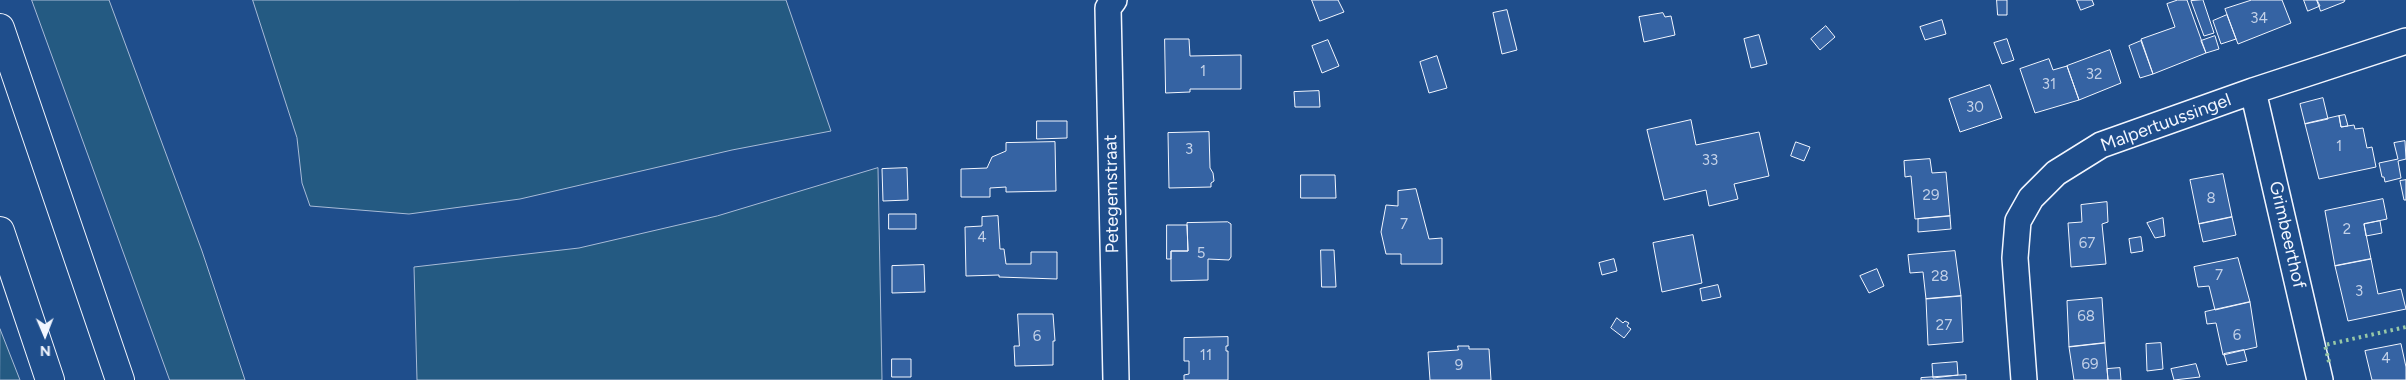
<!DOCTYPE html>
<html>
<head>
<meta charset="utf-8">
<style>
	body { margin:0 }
	#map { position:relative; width:2406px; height:380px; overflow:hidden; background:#1f4e8c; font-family:Figtree,sans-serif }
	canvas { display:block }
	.north { position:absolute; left:20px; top:310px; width:50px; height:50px; -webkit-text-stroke:4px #1f4e8c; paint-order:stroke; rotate:179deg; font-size:14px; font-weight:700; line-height:20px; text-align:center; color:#f2f6ff }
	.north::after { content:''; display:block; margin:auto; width:18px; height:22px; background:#f2f6ff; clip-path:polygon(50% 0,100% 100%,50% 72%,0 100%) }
</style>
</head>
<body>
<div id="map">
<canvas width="2406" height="380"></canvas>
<div class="north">N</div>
</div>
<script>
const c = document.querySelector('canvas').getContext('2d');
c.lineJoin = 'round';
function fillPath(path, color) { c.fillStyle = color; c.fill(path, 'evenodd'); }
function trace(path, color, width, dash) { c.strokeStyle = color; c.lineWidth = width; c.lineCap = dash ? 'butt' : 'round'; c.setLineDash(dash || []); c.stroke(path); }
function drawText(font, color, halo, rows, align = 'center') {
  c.font = font + ' Figtree,sans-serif'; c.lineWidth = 4; c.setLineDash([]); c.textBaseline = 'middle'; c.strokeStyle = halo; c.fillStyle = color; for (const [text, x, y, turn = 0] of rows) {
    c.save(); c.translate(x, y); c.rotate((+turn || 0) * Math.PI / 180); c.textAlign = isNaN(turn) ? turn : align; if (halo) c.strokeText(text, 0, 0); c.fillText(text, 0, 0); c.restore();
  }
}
const green = new Path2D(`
	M32,0H109L202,251L245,380H170Z
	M253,0H786L831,131L732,150L520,199L409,214L310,206L302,183L297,138Z
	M878,168L882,380H417L414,267L579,248L717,216Z
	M0,329L20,380H0Z`);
fillPath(green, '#245a82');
trace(green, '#a8bbd7', 1);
const building = new Path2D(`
	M1312,0H1338L1344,12L1320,21Z
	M1997,0H2007V15H1998Z
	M2077,0H2092L2094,5L2081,10Z
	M2178,0H2187L2206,53L2153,74L2141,39L2175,27L2167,4Z
	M2203,0L2214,33L2204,36L2191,1Z
	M2252,0H2282L2291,23L2238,44L2225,9Z
	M2304,0H2317L2320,6L2308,11Z
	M2317,0H2345L2344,2L2321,11Z
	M1507,10L1517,50L1502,54L1493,13Z
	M1663,13L1665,17L1671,16L1675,35L1644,42L1639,17Z
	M2227,15L2236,39L2221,44L2213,21Z
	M1942,20L1946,34L1925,40L1920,27Z
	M1826,26L1835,37L1820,50L1811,39Z
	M1759,35L1767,64L1751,68L1744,39Z
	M2215,36L2219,49L2206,53L2201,41Z
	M1165,39H1189L1190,56L1241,55V89H1190V92L1166,93Z
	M2007,39L2014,60L2002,64L1994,43Z
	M1328,40L1339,66L1322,73L1312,46Z
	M2141,41L2153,74L2140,78L2129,46Z
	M2110,50L2121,83L2079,100L2067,66Z
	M1437,56L1447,88L1429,93L1420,62Z
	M2049,59L2053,70L2067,66L2079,100L2035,113L2020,69Z
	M1990,85L2002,118L1960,132L1949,99Z
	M1319,91L1320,107H1295L1294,92Z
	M2323,98L2328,119L2305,124L2300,104Z
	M2345,115L2348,126L2341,127L2339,116Z
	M2339,116L2341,127L2354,125L2355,129L2363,128L2367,148L2372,147L2376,167L2319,179L2305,124Z
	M1691,120L1696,145L1759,132L1769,176L1734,184L1738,199L1709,206L1706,190L1664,200L1647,130Z
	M1037,121H1067V138L1037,139Z
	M1209,132L1210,168L1213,173L1214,181L1211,183V187L1169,188L1168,133Z
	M2405,141L2406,159L2398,161L2401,178L2385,182L2384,177H2382L2379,163L2398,159L2394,143Z
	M1055,142L1056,191L1006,192V187L990,188V197H961V169L987,168L992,157L1006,151V143Z
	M1796,142L1810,147L1804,161L1791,156Z
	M1930,159L1932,173L1946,172L1950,216L1915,219L1911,176L1905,177L1904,161Z
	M907,168L908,200L883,201L882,169Z
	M2223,174L2232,217L2199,224L2190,180Z
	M1301,175H1335L1336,198H1301Z
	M2406,180V200H2404L2400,181Z
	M1416,189L1429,239L1442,238V264H1401V254H1386L1381,232L1386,205L1398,206V191Z
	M2383,199L2387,219L2364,224L2371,259L2335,266L2325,211Z
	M2107,202L2108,222L2102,224L2106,264L2071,267L2068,223L2082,222L2081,205Z
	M889,214H916V229H889Z
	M998,216L1000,249H1004L1006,264H1031V252H1057V279L999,277V275L966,276L965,227L982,226V217Z
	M1950,216L1951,229L1918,232V219Z
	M2232,217L2236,235L2203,242L2199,224Z
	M2163,218L2165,236L2155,238L2147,223Z
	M2380,221L2382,233L2366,236L2364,224Z
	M1228,222L1231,224V257L1229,260L1208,259V280L1171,281V251H1188L1187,223Z
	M1167,225H1187L1188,251H1171V259H1167Z
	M1693,235L1702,283L1662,292L1653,243Z
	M2141,237L2143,251L2131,253L2129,239Z
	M1321,250H1334L1336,287H1322Z
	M1955,251L1961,296L1926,299L1923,272L1910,273L1908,255Z
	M2238,258L2250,302L2215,310L2209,286L2198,287L2194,267Z
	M1614,259L1617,271L1602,275L1599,263Z
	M2371,259L2378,294L2401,289L2406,309L2348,321L2335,266Z
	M924,265L925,292L892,293V266Z
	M1877,269L1884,286L1869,293L1860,276Z
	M1718,285L1721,297L1702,301L1700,289Z
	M1961,296L1963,342L1928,345L1926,299Z
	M2102,298L2105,343L2069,347L2067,301Z
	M2250,302L2257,347L2223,355L2216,323L2207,324L2205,312Z
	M1018,314H1053L1055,341H1053V365L1015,366L1014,346H1019Z
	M1617,318L1623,323L1625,321L1629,323L1627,326L1631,329L1624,338L1611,328Z
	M1228,337V346H1226V351H1228V380H1184V375L1189,374V361H1184V338Z
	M2105,343L2108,380H2074L2069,347Z
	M2161,343L2163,369L2147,371L2146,344Z
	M2401,344L2406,367V380H2372L2365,351Z
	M1458,346H1469V349H1489L1491,380H1430L1428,352L1458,350Z
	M2244,350L2247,361L2227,365L2224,354Z
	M892,359H911V377H892Z
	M1957,362L1958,375L1933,378L1932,364Z
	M2196,364L2200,377L2174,380L2171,369Z
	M2120,368L2121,380H2108L2107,369Z
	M1966,375V380H1921V378Z`);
fillPath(building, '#3563a3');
trace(building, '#f2f6ff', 1);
const minor = new Path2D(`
	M1114,0L1108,8L1116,380
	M2253,91L2320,380
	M2024,380L2015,258L2018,221L2031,198L2056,173L2101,145L2253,91L2406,41`);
const motorway = new Path2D(`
	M0,28L120,380
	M0,231L50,380`);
trace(minor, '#f2f6ff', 28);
trace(motorway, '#f2f6ff', 30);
trace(minor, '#1f4e8c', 25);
trace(motorway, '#1f4e8c', 28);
trace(new Path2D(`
	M2329,362L2325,345L2406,327`), '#97c8a6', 4, [2.5, 4]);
drawText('15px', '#c3d1e8', null, [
	["34",2259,19],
	["1",1203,72],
	["32",2094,75],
	["31",2049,85],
	["30",1975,108],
	["1",2339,147],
	["3",1189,150],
	["33",1710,161],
	["29",1931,196],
	["8",2211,199],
	["7",1404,225],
	["2",2347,230],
	["4",982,238],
	["67",2087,244],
	["5",1201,254],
	["7",2219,276],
	["28",1940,277],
	["3",2359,292],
	["68",2086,317],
	["27",1944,326],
	["6",2237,336],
	["6",1037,337],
	["11",1206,356],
	["4",2386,359],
	["69",2090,365],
	["9",1459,366]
]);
drawText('18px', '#f2f6ff', '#1f4e8c', [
	["Malpertuussingel",2166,123,-20],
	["Petegemstraat",1112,194,-91],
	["Grimbeerthof",2287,235,77]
]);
</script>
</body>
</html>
